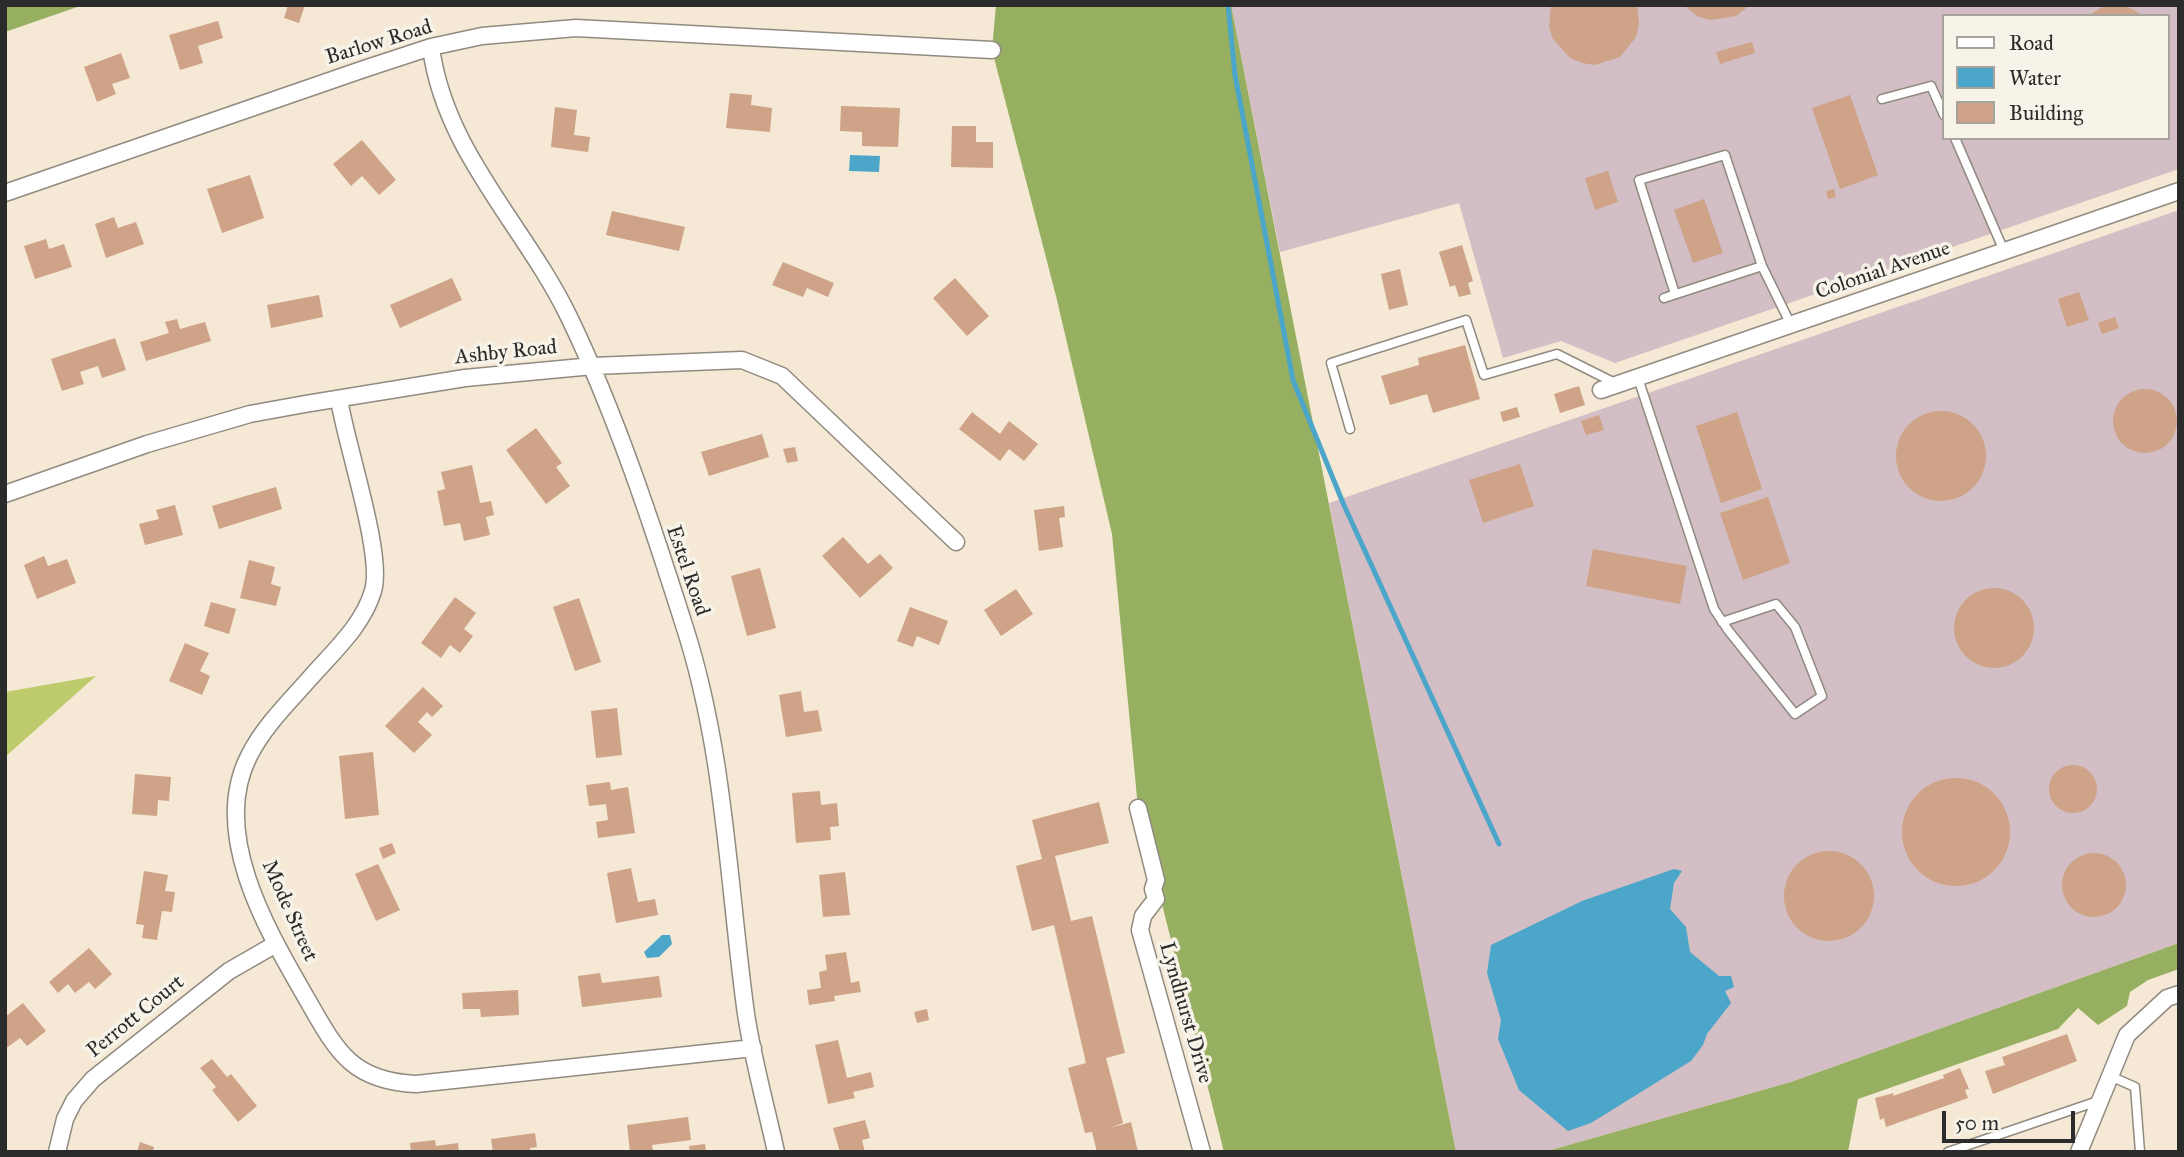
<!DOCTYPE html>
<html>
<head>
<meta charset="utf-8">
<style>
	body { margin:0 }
	#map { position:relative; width:2184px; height:1157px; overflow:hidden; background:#f5e8d4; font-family:"IM FELL Great Primer",serif }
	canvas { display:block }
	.frame { position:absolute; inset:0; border:7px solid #2b2b2b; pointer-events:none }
	.legend { position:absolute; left:1942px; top:14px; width:228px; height:126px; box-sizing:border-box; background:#f7f3e8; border:2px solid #a5a39c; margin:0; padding:9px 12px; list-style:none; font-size:21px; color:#2b2b2b }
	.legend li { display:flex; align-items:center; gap:14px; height:35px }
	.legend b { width:35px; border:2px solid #a5a39c }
	.scale { position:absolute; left:1942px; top:1111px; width:133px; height:32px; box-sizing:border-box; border:4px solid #2b2b2b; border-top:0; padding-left:9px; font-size:21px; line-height:24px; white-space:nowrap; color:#2b2b2b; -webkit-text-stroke:5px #f7f3e8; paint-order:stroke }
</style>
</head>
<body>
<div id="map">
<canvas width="2184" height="1157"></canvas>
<div class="frame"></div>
<ul class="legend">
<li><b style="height:9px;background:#fff"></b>Road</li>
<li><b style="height:19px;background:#4ba6c9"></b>Water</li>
<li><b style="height:19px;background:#cea387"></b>Building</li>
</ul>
<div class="scale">50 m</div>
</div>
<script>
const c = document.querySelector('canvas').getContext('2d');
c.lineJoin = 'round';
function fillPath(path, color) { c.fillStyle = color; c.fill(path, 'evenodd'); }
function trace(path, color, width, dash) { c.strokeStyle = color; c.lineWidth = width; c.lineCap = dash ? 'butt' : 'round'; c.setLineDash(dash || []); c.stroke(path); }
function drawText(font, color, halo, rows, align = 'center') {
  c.font = font + ' "IM FELL Great Primer",serif'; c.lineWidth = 7; c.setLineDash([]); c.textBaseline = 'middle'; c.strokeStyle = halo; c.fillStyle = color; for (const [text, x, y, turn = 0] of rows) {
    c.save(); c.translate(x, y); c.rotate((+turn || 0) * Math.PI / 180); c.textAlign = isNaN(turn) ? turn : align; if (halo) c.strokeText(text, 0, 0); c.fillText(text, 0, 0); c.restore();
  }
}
fillPath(new Path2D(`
	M1231,5H2179V169L1615,363L1561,341L1503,358L1459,203L1280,252ZM1944,16H2168V138H1944Z
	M2179,210V943L1791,1082L1544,1152H1456L1329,503Z`), '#d2bec4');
fillPath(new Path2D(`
	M96,676L5,757V692Z`), '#bdcb6d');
fillPath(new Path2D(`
	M5,5H83L5,32Z
	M996,5H1231L1456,1152H1224L1138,808L1112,534L1056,296L992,50Z
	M2179,943V969L2148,980L2130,992L2127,1006L2098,1025L2078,1008L2058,1029L1858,1099L1848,1152H1544L1791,1082Z`), '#96af60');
fillPath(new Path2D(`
	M850,155L880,156L879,172L849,171Z
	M1674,869L1682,871L1674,883L1670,909L1686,927L1690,952L1719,976H1731L1734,987L1725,991L1731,1003L1707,1034L1703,1045L1691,1061L1591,1123L1568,1131L1519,1090L1498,1039L1501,1020L1487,973L1491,945L1582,901Z
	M662,935H670L672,944L659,957L647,958L644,952Z`), '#4ba6c9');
trace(new Path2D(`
	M1228,5L1235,75L1293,380L1343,503L1499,844`), '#4ba6c9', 5);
fillPath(new Path2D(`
	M288,5H305L299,23L284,18Z
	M1551,5H1637L1639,24L1636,37L1620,57L1595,65L1582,63L1570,58L1553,39L1549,27Z
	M1684,5H1750L1736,16L1710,20L1697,16Z
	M2106,5H2124L2145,16H2087Z
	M218,21L223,38L198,46L203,63L180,70L169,35Z
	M1752,42L1755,53L1720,64L1716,52Z
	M121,53L130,78L112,84L116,94L97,102L84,67Z
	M730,93L752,95L751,105L772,108L770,132L726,128Z
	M1850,95L1878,175L1840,189L1812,108Z
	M841,106L900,108L898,147L862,146V132L840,131Z
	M555,107L577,110L574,135L590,137L588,152L551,147Z
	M952,126H976V142H993V168L951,167Z
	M362,140L396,180L379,195L362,176L351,186L333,164Z
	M1608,171L1618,202L1595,210L1585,178Z
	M250,175L264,218L222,233L207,189Z
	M1834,189L1836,197L1828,199L1826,191Z
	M1704,199L1723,253L1693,263L1674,210Z
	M612,211L685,227L679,251L606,235Z
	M114,217L118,228L136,222L144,244L106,258L95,224Z
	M46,239L49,249L64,244L72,267L35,279L24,246Z
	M1462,245L1473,281L1468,283L1471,294L1459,297L1455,285L1450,287L1439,252Z
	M783,262L834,283L828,297L807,288L803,297L772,285Z
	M1400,269L1408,305L1389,310L1381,274Z
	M452,278L462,300L400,328L390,305Z
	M955,278L989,316L967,336L933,298Z
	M2079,292L2089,320L2067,327L2058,299Z
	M319,295L323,317L271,328L267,305Z
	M2115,317L2119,328L2102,334L2098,323Z
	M177,319L180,329L205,322L211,341L146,361L140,342L169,333L165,322Z
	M115,338L126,370L102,378L98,366L80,372L84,384L62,391L51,359Z
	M1465,345L1480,399L1433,413L1427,394L1390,405L1381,376L1419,365L1418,358Z
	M1579,386L1585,405L1560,413L1554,394Z
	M2113 421a32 32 0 1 1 64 0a32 32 0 1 1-64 0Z
	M1517,407L1520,417L1503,422L1500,412Z
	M1896 456a45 45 0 1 1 90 0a45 45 0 1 1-90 0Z
	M972,412L1000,434L1009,421L1038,444L1024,461L1009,449L1000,461L959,429Z
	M1737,412L1762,489L1721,503L1696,426Z
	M1599,415L1604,430L1586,435L1581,421Z
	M536,428L562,463L556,467L570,486L546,504L506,450Z
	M762,434L769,457L709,476L701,452Z
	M795,447L798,461L787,463L783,449Z
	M1520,464L1534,506L1483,523L1469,480Z
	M472,465L480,503L491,501L494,515L486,517L490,535L464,541L460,523L444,526L437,491L445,489L441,472Z
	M276,487L282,509L219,529L212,506Z
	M1768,497L1790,563L1743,580L1720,513Z
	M175,505L183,535L145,545L139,524L159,519L156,510Z
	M1064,506L1065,517L1059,518L1063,547L1039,551L1034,510Z
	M843,537L868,564L880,554L893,568L860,598L822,556Z
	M1593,549L1687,566L1680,604L1586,586Z
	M44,556L48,566L67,559L76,583L37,599L24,565Z
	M249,560L275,567L271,584L281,587L276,606L240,598Z
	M760,568L776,628L747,636L731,576Z
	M1954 628a40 40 0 1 1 80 0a40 40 0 1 1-80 0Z
	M1016,589L1033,614L1001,636L984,610Z
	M455,597L476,613L464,629L473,636L460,653L450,645L441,658L421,643Z
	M579,598L601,662L575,671L553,607Z
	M211,602L236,609L229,634L204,626Z
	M910,607L948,621L939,645L917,636L913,647L897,641Z
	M185,643L209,653L200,671L210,676L202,695L169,681Z
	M423,687L443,706L432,717L427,712L418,722L432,735L414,753L385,726Z
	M801,691L804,712L818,710L822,731L786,737L779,695Z
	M617,708L622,755L596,758L591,711Z
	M373,752L379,815L345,819L339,756Z
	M2049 789a24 24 0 1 1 48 0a24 24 0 1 1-48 0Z
	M135,774L171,777L169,801L158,800L157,816L132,814Z
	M1902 832a54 54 0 1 1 108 0a54 54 0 1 1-108 0Z
	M610,782L611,790L628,787L635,833L598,838L596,822L608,820L606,804L589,806L586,785Z
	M820,791L821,805L837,803L839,826L830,827L831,840L796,843L792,793Z
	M1099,802L1109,843L1055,856L1071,921L1092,916L1125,1053L1106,1058L1123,1123L1110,1128L1131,1122L1138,1152H1097L1092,1132L1085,1133L1068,1068L1086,1063L1054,925L1032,931L1016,866L1042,859L1032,820Z
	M392,843L396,853L383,859L379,848Z
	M1784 896a45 45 0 1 1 90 0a45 45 0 1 1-90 0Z
	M2062 885a32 32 0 1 1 64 0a32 32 0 1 1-64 0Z
	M378,864L400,910L376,921L355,874Z
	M631,868L638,902L655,899L658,915L616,923L607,873Z
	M144,871L168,875L165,891L175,892L172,912L162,911L157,940L142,938L144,925L136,924Z
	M845,872L850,915L823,917L819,875Z
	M89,948L112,974L95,989L89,982L75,993L68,984L58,993L49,982Z
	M846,952L851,983L859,981L861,992L834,996L835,1001L809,1005L807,990L821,988L819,972L827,970L825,955Z
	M600,973L602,983L659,976L662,997L582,1007L578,976Z
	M518,990L519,1015L481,1017L480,1009H463L462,993Z
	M23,1003L46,1031L27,1046L20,1038L5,1049V1017Z
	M927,1009L929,1020L917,1023L914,1012Z
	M2067,1034L2077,1061L1993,1094L1985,1071L2005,1065L2002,1057Z
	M838,1040L847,1078L871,1072L874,1087L853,1092L855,1098L828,1104L815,1045Z
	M212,1059L227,1077L231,1074L257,1106L238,1122L212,1090L216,1087L200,1068Z
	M1960,1068L1969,1089L1965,1090L1968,1098L1886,1127L1884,1118L1880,1120L1875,1098L1894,1093L1893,1096L1944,1078L1943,1075Z
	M688,1117L691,1140L652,1145L653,1152H630L627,1125Z
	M865,1120L870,1138L862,1140L865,1152H840L833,1128Z
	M535,1133L537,1147L530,1148V1152H493L491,1139Z
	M435,1140L436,1146L458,1143L459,1152H411L410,1143Z
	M140,1142L154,1147L153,1152H137Z
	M705,1144L706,1152H690L689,1146Z`), '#cea387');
const service = new Path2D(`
	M1882,99L1931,86L1944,115
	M1955,138L2004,251
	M1675,294L1639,180L1725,155L1762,266
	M1664,298L1762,266L1791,325
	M1638,378L1714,609L1728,630L1795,714L1822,696L1795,627L1776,604L1722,622
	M1350,429L1331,363L1466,320L1484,375L1557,354L1615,383
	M2110,1076L2135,1087L2140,1152
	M1948,1152L2098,1101`);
const minor = new Path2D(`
	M431,47C444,151 525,226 569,317C615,412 652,524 684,625C725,751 728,883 746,1014C753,1060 766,1106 776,1152
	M5,193L364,69L431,47L482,36L576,28L992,50
	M1601,390L2179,191
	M339,399C346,445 384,555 373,591C363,625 334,651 311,677C289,702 264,726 249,756C210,832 266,928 304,994C335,1047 348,1081 416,1084L753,1048
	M5,494L147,444L250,414L305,404L465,378L593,366L742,360L782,376L956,542
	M1138,808L1156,880L1153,889L1156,899L1143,916L1140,930L1202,1152
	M57,1152L65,1119L74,1101L93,1079L229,971L276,944
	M2079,1152L2127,1035L2167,998L2179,994`);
trace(service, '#908a80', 11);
trace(minor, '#908a80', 19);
trace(service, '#fff', 8);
trace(minor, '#fff', 16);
drawText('21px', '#2b2b2b', '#f7f3e8', [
	["Barlow Road",379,43,-17],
	["Colonial Avenue",1883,271,-19],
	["Ashby Road",506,353,-6],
	["Estel Road",687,571,71],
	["Mode Street",289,911,66],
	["Lyndhurst Drive",1185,1013,74],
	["Perrott Court",136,1017,-39]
]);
</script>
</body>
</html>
